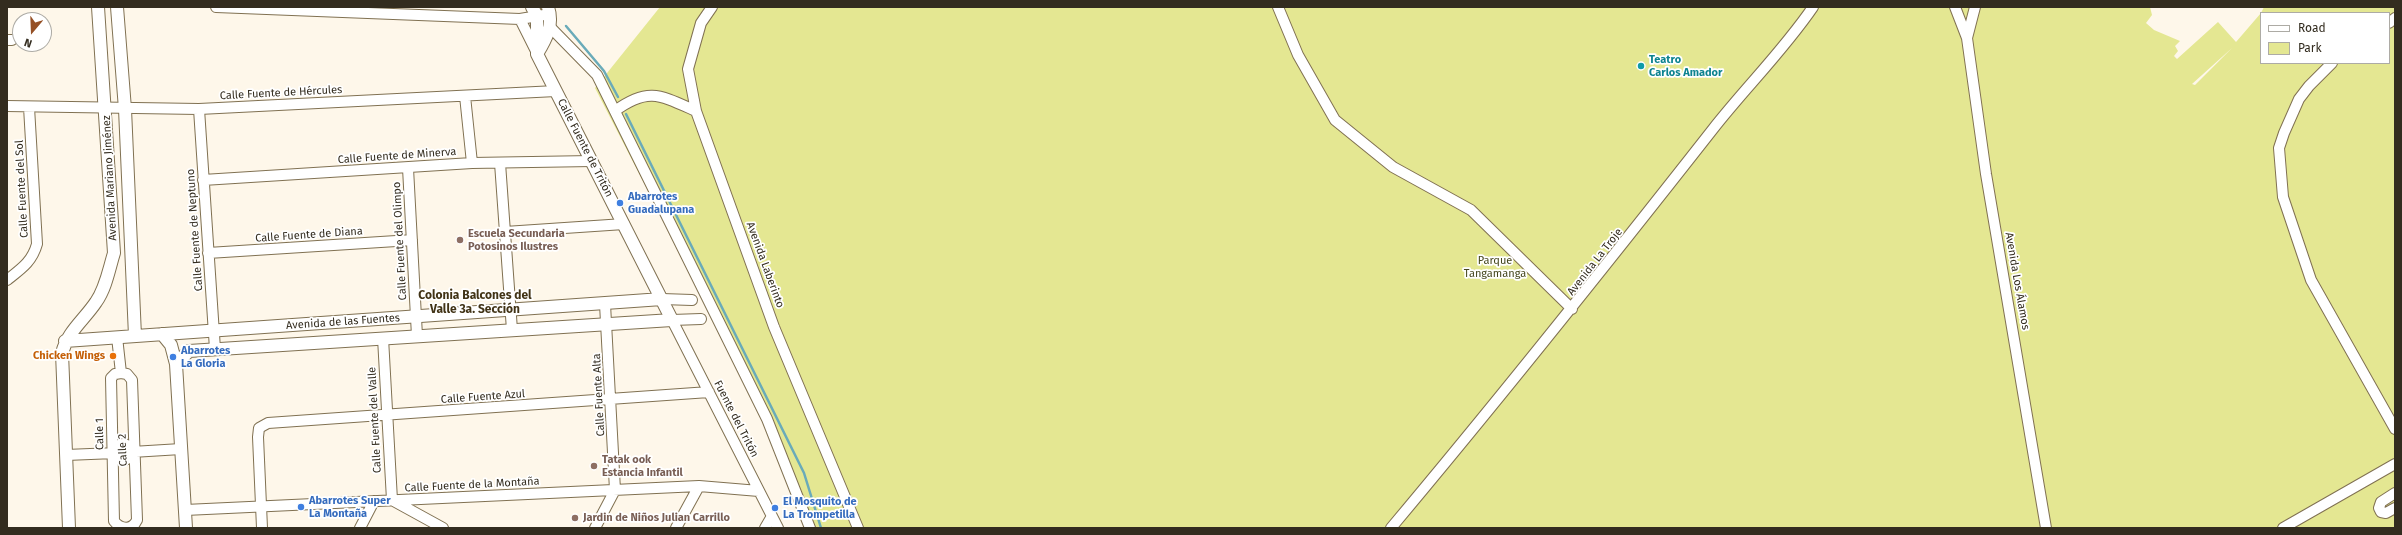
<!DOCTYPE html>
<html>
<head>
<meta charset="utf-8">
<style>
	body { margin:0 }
	#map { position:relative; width:2402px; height:535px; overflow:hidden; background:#fef7ea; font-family:"Fira Sans",sans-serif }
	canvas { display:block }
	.frame { position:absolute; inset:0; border:8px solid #332c1f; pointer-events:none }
	.legend { position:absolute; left:2260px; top:12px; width:130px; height:52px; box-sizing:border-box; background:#fff; border:1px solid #adaba5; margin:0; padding:5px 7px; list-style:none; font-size:12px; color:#332c1f }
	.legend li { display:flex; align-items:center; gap:8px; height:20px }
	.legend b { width:20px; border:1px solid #adaba5 }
	.north { position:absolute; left:12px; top:12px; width:40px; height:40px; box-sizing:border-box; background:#fff; border:1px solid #adaba5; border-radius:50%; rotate:199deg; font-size:11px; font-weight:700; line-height:16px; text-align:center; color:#332c1f }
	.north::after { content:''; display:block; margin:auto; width:14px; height:18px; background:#955026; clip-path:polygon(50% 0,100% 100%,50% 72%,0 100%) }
</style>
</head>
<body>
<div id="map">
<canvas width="2402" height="535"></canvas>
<div class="frame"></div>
<ul class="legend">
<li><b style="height:5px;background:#fff"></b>Road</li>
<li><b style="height:11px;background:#e4e792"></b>Park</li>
</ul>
<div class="north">N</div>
</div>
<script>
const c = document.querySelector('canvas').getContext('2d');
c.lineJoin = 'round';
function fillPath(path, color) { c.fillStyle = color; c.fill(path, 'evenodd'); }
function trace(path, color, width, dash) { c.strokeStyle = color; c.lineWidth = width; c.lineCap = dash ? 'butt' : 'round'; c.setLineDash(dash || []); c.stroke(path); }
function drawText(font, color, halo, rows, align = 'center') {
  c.font = font + ' "Fira Sans",sans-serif'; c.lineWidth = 3.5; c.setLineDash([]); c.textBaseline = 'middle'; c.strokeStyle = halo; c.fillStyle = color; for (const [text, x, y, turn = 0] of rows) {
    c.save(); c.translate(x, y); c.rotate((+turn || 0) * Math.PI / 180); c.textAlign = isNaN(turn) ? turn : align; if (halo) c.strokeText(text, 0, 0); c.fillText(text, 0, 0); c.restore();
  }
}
fillPath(new Path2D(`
	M660,7H2150L2152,15L2146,23L2154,30L2180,41L2175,46L2178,51L2174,56L2177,59L2218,22L2236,42L2261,13V63H2389V13H2261L2264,7H2395V528H805L785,469L735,360L595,88ZM2232,48L2195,85L2192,84Z`), '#e4e792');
trace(new Path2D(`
	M566,26L604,71L618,97
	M626,114L804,473L821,528`), '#6aabb9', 2.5);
const minor = new Path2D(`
	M216,7L520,19L550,14
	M712,7L701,23L688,69L696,111L774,327L858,528
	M1278,7L1298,55L1335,120L1393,167L1471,210L1572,309
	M1955,7L1967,38L1986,174L2046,528
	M520,19L537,53
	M2389,23L2395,18
	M550,27L597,75L767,419L810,528
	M1967,38L1975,7
	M7,40H12
	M2332,63L2309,86L2299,99L2284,133L2279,148L2283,197L2311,280L2395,429
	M465,96L472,163
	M7,106L199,109L556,91
	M199,109L215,349
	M615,111C648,87 660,95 696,111
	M500,163L512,330
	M408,168L417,336
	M203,180L472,163L592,161
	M505,232L624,224
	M208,253L412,240
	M7,280C21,269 32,262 37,244L29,107
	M662,299L692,300
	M701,319L672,320L778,528
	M117,337L121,373
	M383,338L392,500L443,528
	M121,373L127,374L132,380L137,520C132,531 120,529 114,521L111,378L115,374Z
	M115 452a8 8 0 1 1 16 0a8 8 0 1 1-16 0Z
	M132,452L181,449
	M66,455L115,453
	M2395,493L2381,502L2379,508L2381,512L2386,513L2395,508
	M185,510L699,486L759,491
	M262,528L258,437L259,428L268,423L709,392
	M360,528L374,501
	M595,528L615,490L605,304
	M676,528L699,486
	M765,528L772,516
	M1391,528C1501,397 1607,264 1713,129C1745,88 1783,51 1813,7
	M2283,528L2395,464`);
const tertiary = new Path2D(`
	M117,7L125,109L135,336
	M537,54C546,39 554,25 548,7
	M162,334L171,345L176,364L186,528
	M65,341L662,299
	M176,364L189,351L672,320L537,54V16L532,7
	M69,528L62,353C68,331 84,320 96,302C106,288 109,269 114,253L98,7`);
trace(minor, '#807152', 12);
trace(tertiary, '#807152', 14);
trace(minor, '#fff', 10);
trace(tertiary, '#fff', 12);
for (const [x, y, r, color] of [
	[1641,66,4,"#0f9aa8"],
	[620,203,4,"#3f7fe0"],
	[460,240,4,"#8d6e63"],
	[113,356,4,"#e8710a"],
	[173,357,4,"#3f7fe0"],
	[594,466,4,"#8d6e63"],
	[301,507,4,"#3f7fe0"],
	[775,508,4,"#3f7fe0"],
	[575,518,4,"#8d6e63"]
]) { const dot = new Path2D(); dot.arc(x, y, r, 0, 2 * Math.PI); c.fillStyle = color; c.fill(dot); trace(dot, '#fff', 1.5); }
drawText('bold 11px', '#0d838f', '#fff', [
	["Teatro",1649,60],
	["Carlos Amador",1649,73]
], 'left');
drawText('11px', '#332c1f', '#fff', [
	["Calle Fuente de Hércules",281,93,-3],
	["Calle Fuente de Tritón",585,148,63],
	["Calle Fuente de Minerva",397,156,-4],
	["Avenida Mariano Jiménez",110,178,-93],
	["Calle Fuente del Sol",22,189,-93],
	["Calle Fuente de Neptuno",195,230,-94],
	["Calle Fuente de Diana",309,235,-4],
	["Calle Fuente del Olimpo",400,241,-93],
	["Avenida La Troje",1595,262,-52],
	["Avenida Laberinto",765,265,70],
	["Avenida Los Álamos",2017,281,80],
	["Avenida de las Fuentes",343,322,-4],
	["Calle Fuente Alta",599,395,-93],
	["Calle Fuente Azul",483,397,-4],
	["Fuente del Tritón",736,419,63],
	["Calle Fuente del Valle",375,420,-93],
	["Calle 1",100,434,-91],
	["Calle 2",123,450,-92],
	["Calle Fuente de la Montaña",472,485,-3]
]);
drawText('bold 11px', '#366cbe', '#fff', [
	["Abarrotes",628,197],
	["Guadalupana",628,210],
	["Abarrotes",181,351],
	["La Gloria",181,364],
	["Abarrotes Super",309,501],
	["La Montaña",309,514],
	["El Mosquito de",783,502],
	["La Trompetilla",783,515]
], 'left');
drawText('bold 11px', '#785e54', '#fff', [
	["Escuela Secundaria",468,234],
	["Potosinos Ilustres",468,247],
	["Tatak ook",602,460],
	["Estancia Infantil",602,473],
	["Jardin de Niños Julian Carrillo",583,518]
], 'left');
drawText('11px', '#45461d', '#fff', [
	["Parque",1495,261],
	["Tangamanga",1495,274]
]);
drawText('bold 11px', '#c56008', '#fff', [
	["Chicken Wings",105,356]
], 'right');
drawText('bold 12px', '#413316', '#fff', [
	["Colonia Balcones del",475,296],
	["Valle 3a. Sección",475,310]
]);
</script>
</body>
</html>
